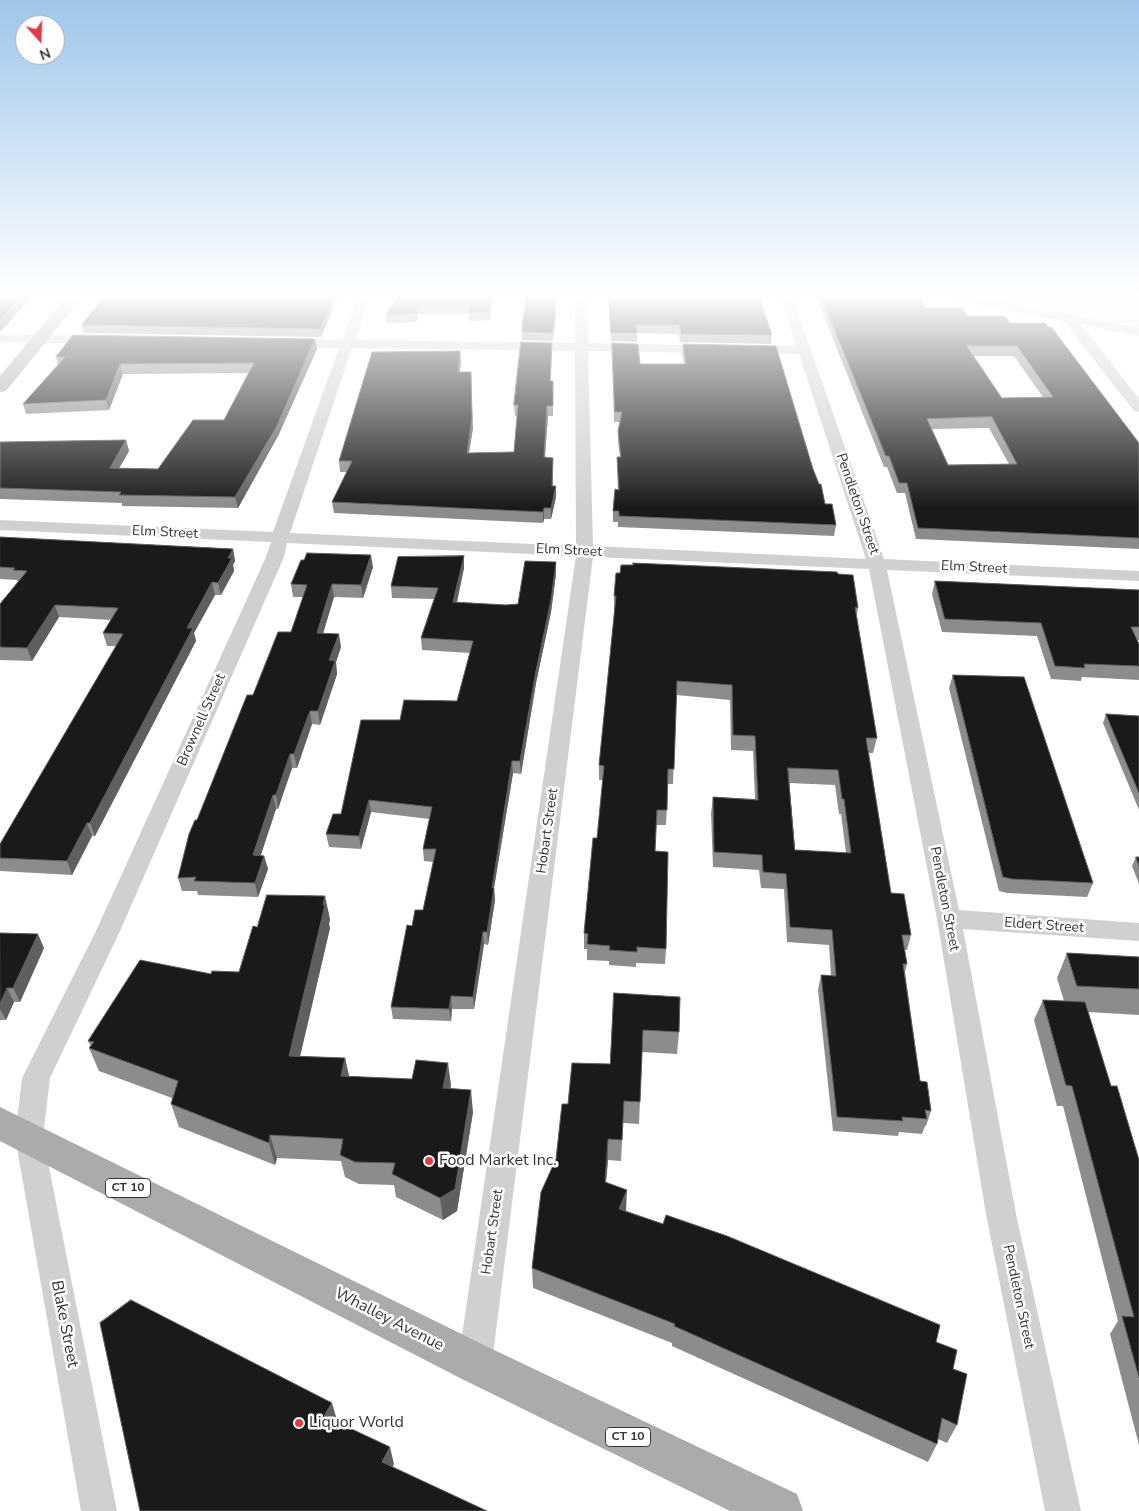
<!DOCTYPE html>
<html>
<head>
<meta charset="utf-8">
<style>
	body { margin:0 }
	#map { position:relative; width:1139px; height:1511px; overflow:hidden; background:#fff; font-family:"Nunito Sans",sans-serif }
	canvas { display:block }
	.north { position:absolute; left:15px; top:15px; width:50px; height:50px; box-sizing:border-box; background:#fff; border:1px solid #adadad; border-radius:50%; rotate:160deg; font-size:14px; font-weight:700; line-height:20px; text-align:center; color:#333 }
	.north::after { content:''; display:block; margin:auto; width:18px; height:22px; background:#e63946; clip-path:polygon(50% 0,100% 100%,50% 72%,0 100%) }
</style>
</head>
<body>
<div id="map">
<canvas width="1139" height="1511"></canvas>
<div class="north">N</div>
</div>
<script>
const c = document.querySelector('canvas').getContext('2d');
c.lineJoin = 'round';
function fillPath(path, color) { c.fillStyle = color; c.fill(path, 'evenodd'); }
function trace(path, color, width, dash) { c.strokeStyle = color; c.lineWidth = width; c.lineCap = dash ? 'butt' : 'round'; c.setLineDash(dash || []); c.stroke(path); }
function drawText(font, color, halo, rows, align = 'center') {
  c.font = font + ' "Nunito Sans",sans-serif'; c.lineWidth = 5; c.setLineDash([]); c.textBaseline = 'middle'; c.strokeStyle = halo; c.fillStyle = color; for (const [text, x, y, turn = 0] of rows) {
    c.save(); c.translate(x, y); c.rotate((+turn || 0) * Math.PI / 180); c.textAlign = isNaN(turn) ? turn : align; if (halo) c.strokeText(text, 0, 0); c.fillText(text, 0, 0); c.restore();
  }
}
fillPath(new Path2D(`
	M982,296H1139V327Z`), '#e6ecdf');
fillPath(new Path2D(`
	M358,296H370L355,340L575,343V296H587L588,343L717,346L719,349L717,352L712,353L588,351L593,546L866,559L799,354L748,353L741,349L748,345L796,346L780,296H792L884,559L1139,571V581L887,570L959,910L1139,923V941L963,929L1016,1214L1081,1511H1045L986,1214L937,919L869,569L593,557L492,1363L487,1375L475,1380L463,1375L458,1363L576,556L287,543L284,557L120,931L50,1078L43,1137L117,1511H81L15,1137L22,1078L96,931L266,557L271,542L0,530V520L273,532L339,348L288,347L281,343L288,339L342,340ZM352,348L575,351L576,546L290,533Z
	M949,296H974L1139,328V336L1081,324L1139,399V412L1134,411L1072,332L1067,322L955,300Z
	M0,334L97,336L103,340L97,344L0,342Z`), '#d0d0d0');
fillPath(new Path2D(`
	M67,296H83L6,391L0,392V376Z
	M0,1107L490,1348L797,1494L803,1511H730L460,1378L0,1141Z`), '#ababab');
fillPath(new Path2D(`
	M105,296H338L321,337L84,333L82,325Z
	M394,296H493L490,320L469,321V314H418L416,322L387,323L386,315L396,299H394Z
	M608,296H759L772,335L771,344L680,342L679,334L637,333V342L611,341Z
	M816,296H882L884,299L967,316L1010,323L1139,443V549L916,539L905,493H897L887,467H884ZM974,356H1014L1043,397L1002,398ZM989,428L1009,464L948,465L932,429Z
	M555,327L552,341L522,340V332Z
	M315,339L317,349L278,436L238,508L122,506V503L0,499V442L126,440L129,451L119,468L158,469L224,420L248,373L123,374L109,410L26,414L23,404L58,365L56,357Z
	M552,343L551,381H553V416H548L545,457L553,458V486L556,497L551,519H544L543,523L334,513L332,502L347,472H340L339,461L460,351L461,361L460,372L473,428L469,453L514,452L517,416H515L514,405Z
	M612,343L640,364H684L682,354L683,344L813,469L825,504L836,525L834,536L618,527V522H613V511L618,490L617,467V457H620L618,442V431L620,422H614Z
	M0,537L233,549L235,561L233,565L234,571L221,595H215L194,633L196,641L95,836H92L72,875L0,871V858L116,646H107L103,633L111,620L59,617L32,661L0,660V604L18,582L17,580L0,579Z
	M556,562V574L551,612L536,683L521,774L513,773L494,888L495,900L488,945L484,944L474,1009H452L451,1021L393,1019L391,1007L412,926L423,910L434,862L424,861L423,849L429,819L371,812L361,849L329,847L326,834L341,814L400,720L457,701L470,653L422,650L421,638L434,599L392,598L391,586L464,568L457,603L506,605L518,604Z
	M373,567L363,598L334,597L323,634L341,647L336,662L337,674L320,725L312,724L297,768H292L278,809H276L261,855L264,856L268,869L258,897L198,895L197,891H182L178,878L197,820L253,695L291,632L303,597H293L291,584Z
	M838,574L858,608L856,618L877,738L873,753H869L891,893L911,935L907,950H905L907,964L905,972L920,1081L931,1111L926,1126H925L922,1134L899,1132L898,1136L833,1131L818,990L821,975H831L829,945L787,942L784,889L761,888L759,870L713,867L711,813L713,797L755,799L753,751L731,750L730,700L676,695L673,784H668L666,825H656L655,851L666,949L665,964L636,963V967L609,965V961L587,960V949H584V933L597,838L603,780H599V765L615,610H614V596ZM789,783L835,785L839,814H841L846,853L795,850Z
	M935,581L1139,590V640H1137L1139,644V680L1082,677L1081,681L1051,679L1037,636L942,632L932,594Z
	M953,675L1093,883L1087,897L1007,893L999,891L949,688Z
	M1106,714L1139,716V810L1103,723Z
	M1136,857H1139V884L1132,866Z
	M330,919L329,924L330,928L300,1056L345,1058L349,1076L451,1085L450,1089L473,1112L457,1211L443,1220L396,1197L394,1185L359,1184L345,1177L341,1161L277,1158L275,1165L179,1127L171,1104L172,1098L99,1071L89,1048L91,1046L88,1041L211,974L239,972L257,927Z
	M0,933L44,948L20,1002H14L6,1020H0Z
	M1067,953L1139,957V1015L1088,1012L1111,1086L1139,1160V1445L1110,1334L1118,1321L1063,1106H1057L1034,1020L1043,1000L1064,1001L1057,978Z
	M614,993L679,1032L677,1054L642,1052L639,1124L623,1123L621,1161L608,1160L606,1182L626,1211L936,1342L953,1369L957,1425L947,1443L938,1439L937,1444L928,1462L672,1346V1343L533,1288L532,1268L556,1159L568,1104L610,1064Z`), '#8c8c8c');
fillPath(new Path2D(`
	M22,296H33L0,332V320Z
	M334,296H338L321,337L320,329Z
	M492,296H493L490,320L489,312Z
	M556,296L555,327L552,341V333Z
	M417,306L418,314L416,322L415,314Z
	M315,339L317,349L278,436L238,508L235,497Z
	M460,351L461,361L459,382L458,372Z
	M120,364L123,374L109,410L106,400Z
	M471,383L473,428L467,463V453Z
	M547,406L548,416L544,468V457Z
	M126,440L129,451L113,479L110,468Z
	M556,486V497L551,519V508Z
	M544,508V519L543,523V512Z
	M233,549L235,561L233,565L234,571L221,595L218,583L228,558Z
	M371,555L373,567L363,598L361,585Z
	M464,556V568L454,614L453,602Z
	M556,562V574L551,612L536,683L521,774L520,761L536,671Z
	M212,582L215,595L194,633L196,641L95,836L90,823L187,628Z
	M332,584L334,597L319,646L317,633Z
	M55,605L59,617L32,661L27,648Z
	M339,634L341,647L336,662L337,674L320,725L318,711L329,660Z
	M310,711L312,724L297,768L294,754Z
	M290,754L292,768L278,809L276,795Z
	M512,761L513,773L492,900V888Z
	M273,795L276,809L256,869L253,855Z
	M369,800L371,812L361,849L359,836Z
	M87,823L92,836L72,875L67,861Z
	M264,856L268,869L258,897L255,883Z
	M494,888L495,900L488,945L487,932Z
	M325,896L330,919L329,924L330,928L295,1078L289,1056Z
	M483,932L484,944L474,1009L473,997Z
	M38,934L44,948L20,1002L13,988Z
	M7,988L14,1002L6,1020L0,1009V1004Z
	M451,996L452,1009L451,1021L449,1009Z
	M345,1058L350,1081L341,1076Z
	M448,1063L451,1085L446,1111L443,1088Z
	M471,1090L473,1112L457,1211L443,1220L440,1198Z
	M270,1135L277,1158L275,1165L269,1143Z
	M608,1139V1160L604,1203L605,1182Z
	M627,1190L626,1211L619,1209Z
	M332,1403L337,1420L330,1433L324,1416Z
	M390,1447L394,1464L387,1478L382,1462Z`), '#5f5f5f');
const building = new Path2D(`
	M0,296H22L0,320Z
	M105,296H334L320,329L82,325Z
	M398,296H492L489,312L469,313V306H417L415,314L386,315Z
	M526,296H556L555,319L552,333L522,332Z
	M609,296H759L772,335L681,334L679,325H636L637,333H611Z
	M821,296H882L884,299L922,300L926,308H962L967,316H1005L1010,323H1045L1048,327L1052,328L1139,443V538L918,528L907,483H899L889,456H886ZM967,346H1017L1053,397L1002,398ZM992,417L1017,464L948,465L927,419Z
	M73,335L315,339L277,426L235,497L119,495L121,492L0,488V442L126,440L110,468L158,469L193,420H224L254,363L120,364L106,400L23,404L65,357H56Z
	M521,342L552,343L550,381H553V406H547L544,457L553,458L552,486H556L551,508H544L543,512L332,502L352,461H339L372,352L460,351L458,372H471L472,418L467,453L514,452L518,405H514Z
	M612,343L638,344L640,364H686L683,344L776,346L813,469L819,484H821L825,504H832L836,525L619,516V511H613L615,489L619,490L617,457H621L618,431L622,412H615Z
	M0,537L233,549L228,558H232L218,583L212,582L187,628H193L90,823H87L67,861L0,858V844L123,634L103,633L118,608L55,605L27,648L0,647V604L27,571L13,570L15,568L0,567Z
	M307,553L371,555L361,585L332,584L317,633L339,634L329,660L335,661L318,711H310L294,754H290L276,795H273L253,855L264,856L255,883L194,881L196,877L178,878L189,834L195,820H197L247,695H253L278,632H291L307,585L291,584L301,560H304Z
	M464,556L453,602L506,605L518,604L525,561L556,562L551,600L536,671L520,761H512L492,888H494L487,932H483L473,997L451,996L449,1009L391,1007L407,925L412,926L415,910H423L436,849H423L432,807L369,800L359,836L326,834L333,814H341L361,720H400L404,700L457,701L473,641L421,638L438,588L391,586L398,557Z
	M633,563L837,572L838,574L853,575L858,608L855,607L877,738H866L891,893L904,894L911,935H902L907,964H903L920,1081L927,1082L931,1111L925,1110L927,1119L902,1117L903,1121L837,1117L821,975L836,976L832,930L790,927L786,874L763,872L762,855L714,852L713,797L758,800L755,736L733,735L732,685L677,681L674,769H668L667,810H657L655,851L668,852L666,949L637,947V952L609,950L610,946L587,944L588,934L584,933L593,838H597L604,766L599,765L616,596H614L616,573H620L621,565H633ZM788,768L838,770L842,799H844L851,853L795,850Z
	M935,581L1139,590V627H1131L1139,644V666L1084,664L1085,668L1055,666L1041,623L945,619Z
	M953,675L1024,677L1093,883L1012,879L1003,877Z
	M1106,714L1139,716V793Z
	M1136,857H1139V866Z
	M267,895L325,896L323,905H325L289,1056L345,1058L341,1076L412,1079L416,1060L448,1063L443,1088L471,1090L455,1189L440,1198L392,1174L395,1163L355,1162L340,1155L343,1139L270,1135L269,1143L171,1104L178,1081L89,1048L94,1042L88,1041L140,960L211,974L212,971L239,972L253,926L257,927Z
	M0,933L38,934L13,988H7L0,1004Z
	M1067,953L1139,957V989L1077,986Z
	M614,993L680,997L679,1032L643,1030L640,1102L624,1101L622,1140L608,1139L605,1182L627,1190L619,1209L663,1224L666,1215L727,1236L940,1325L936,1342L957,1350L953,1369L967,1374L957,1425L942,1418L937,1444L674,1326L675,1324L532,1268L541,1192L556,1159L562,1104H568L572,1063L610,1064Z
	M1043,1000L1085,1002L1111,1086H1117L1139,1160V1378L1122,1316L1134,1317L1072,1086L1066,1085Z
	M131,1300L332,1403L324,1416L390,1447L382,1462L487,1511H140L100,1323Z`);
fillPath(building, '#1a1a1a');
trace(building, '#5f5f5f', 1);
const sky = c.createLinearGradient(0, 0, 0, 508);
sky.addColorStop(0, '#9ec6ea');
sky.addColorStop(0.58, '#fff');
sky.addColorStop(1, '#ffffff00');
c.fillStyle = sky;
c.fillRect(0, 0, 1139, 508);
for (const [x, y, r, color] of [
	[429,1161,5,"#e63946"],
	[299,1423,5,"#e63946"]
]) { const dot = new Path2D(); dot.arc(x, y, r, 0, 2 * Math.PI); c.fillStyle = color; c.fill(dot); trace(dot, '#fff', 2); }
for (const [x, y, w] of [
	[128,1188,45],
	[628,1437,45]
]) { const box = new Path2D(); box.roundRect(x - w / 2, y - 9.5, w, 19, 4); c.fillStyle = '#fff'; c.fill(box); trace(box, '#333', 1); }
drawText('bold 12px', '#333', null, [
	["CT 10",128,1188],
	["CT 10",628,1437]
]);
drawText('14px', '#333', '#fff', [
	["Pendleton Street",857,504,71],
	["Elm Street",165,533,3],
	["Elm Street",569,551,3],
	["Elm Street",974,568,3],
	["Brownell Street",202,720,-66],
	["Hobart Street",548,831,-82],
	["Pendleton Street",944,899,79],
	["Eldert Street",1044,926,4],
	["Hobart Street",493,1232,-82],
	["Pendleton Street",1018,1297,78]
]);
drawText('16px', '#333', '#fff', [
	["Food Market Inc.",439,1161],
	["Liquor World",309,1423]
], 'left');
drawText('16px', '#333', '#fff', [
	["Whalley Avenue",389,1320,27],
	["Blake Street",64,1324,79]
]);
</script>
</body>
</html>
